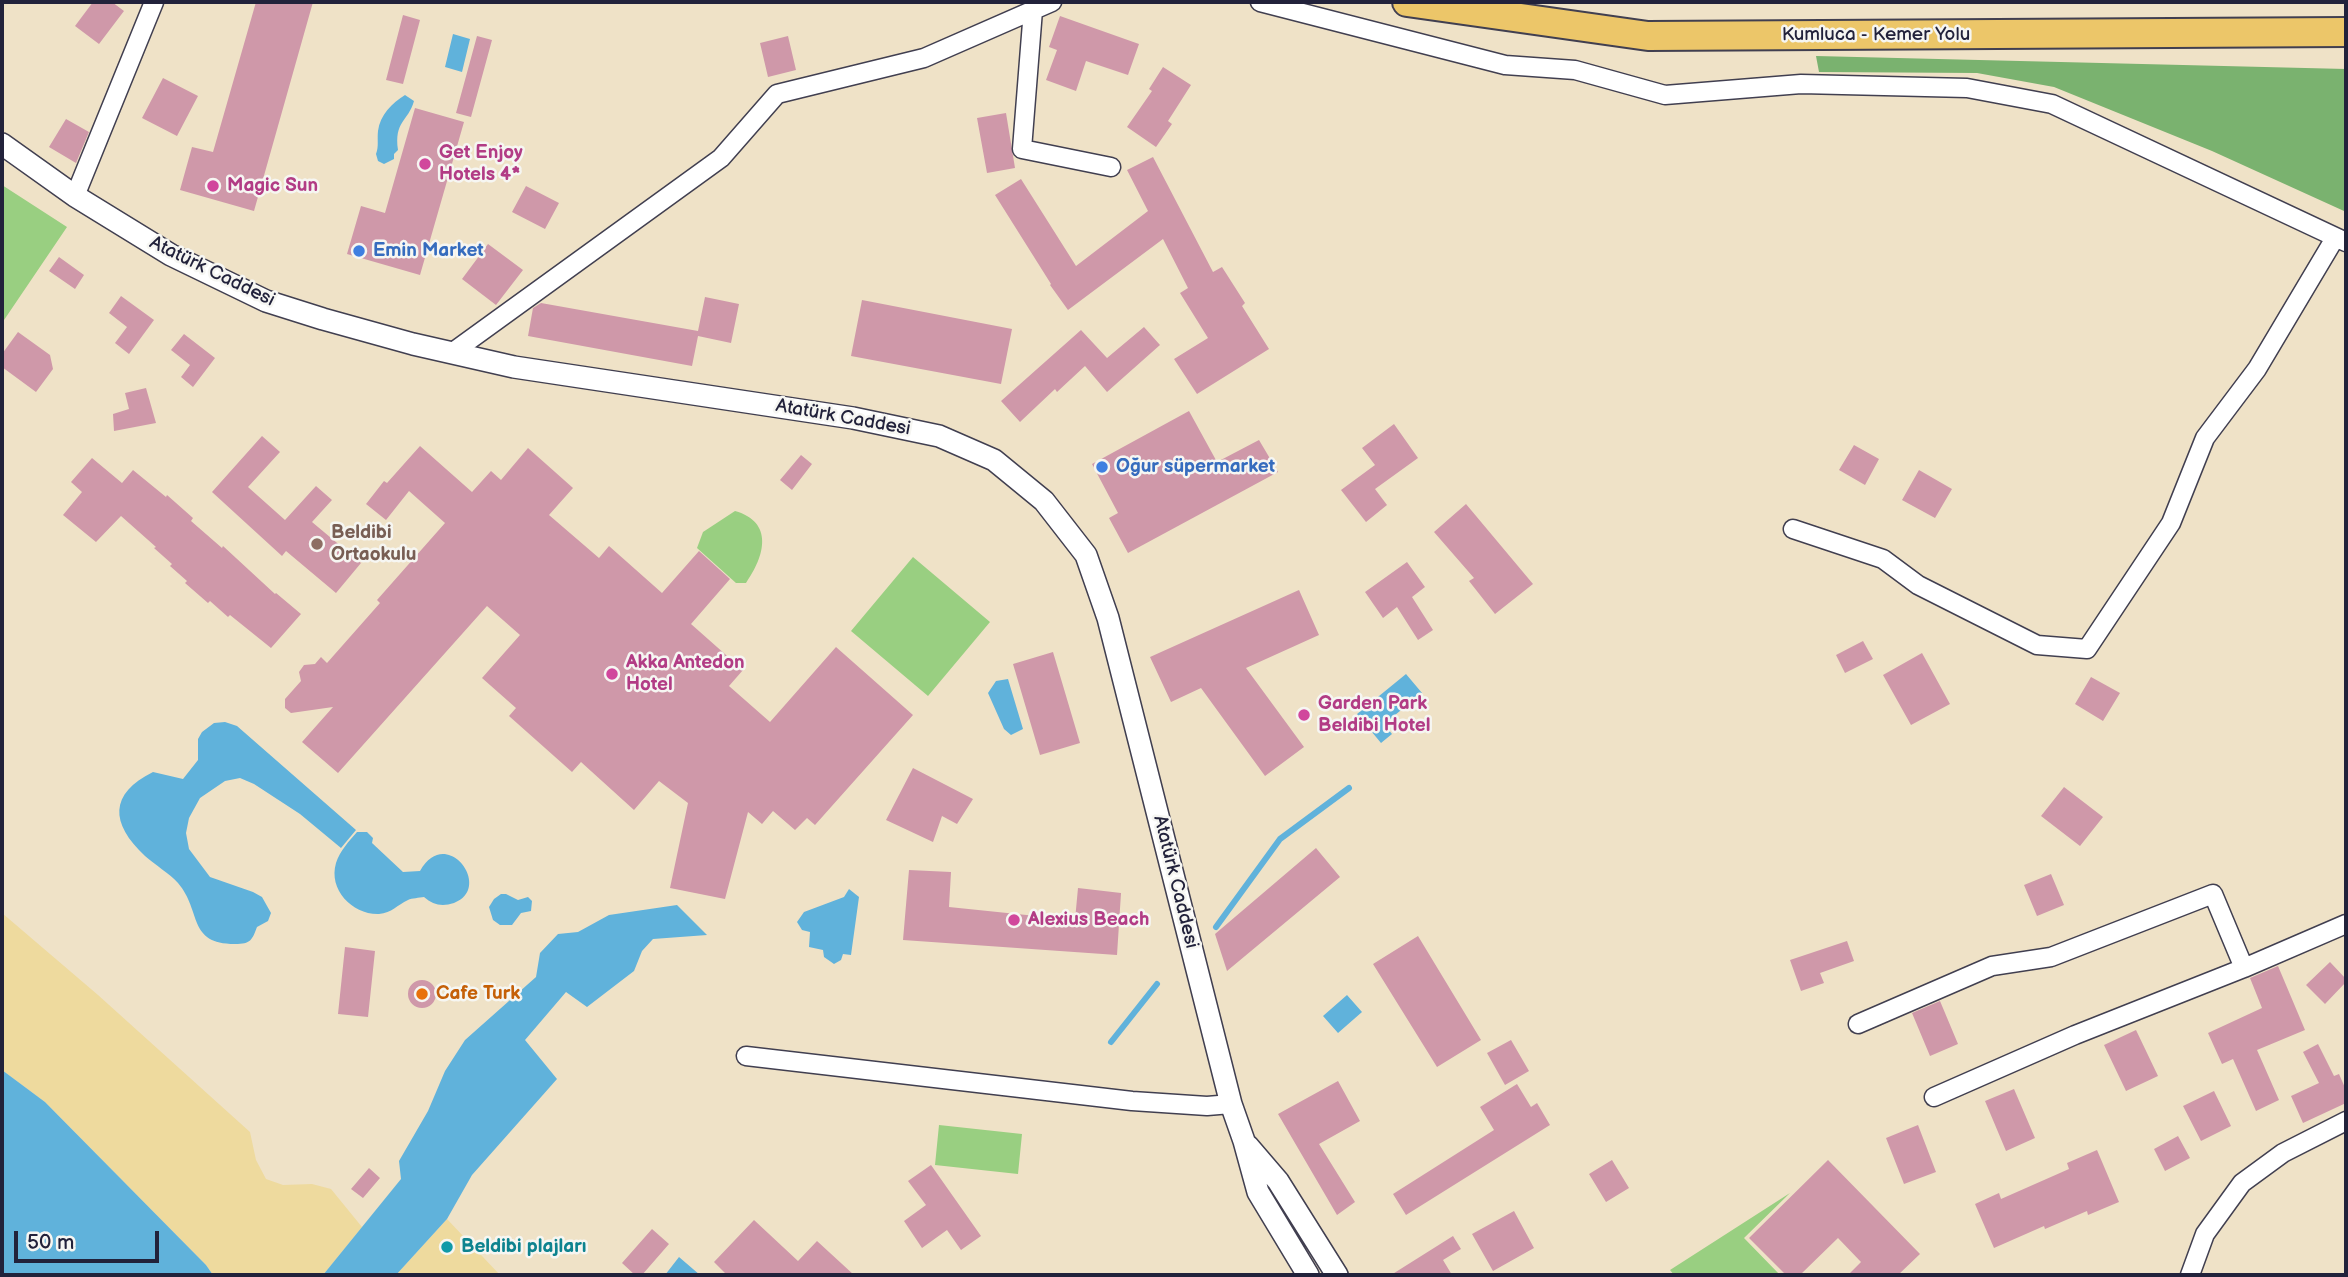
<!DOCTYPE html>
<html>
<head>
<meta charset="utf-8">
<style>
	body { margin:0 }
	#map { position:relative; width:2348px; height:1277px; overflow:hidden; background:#efe2c7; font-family:"Balsamiq Sans",sans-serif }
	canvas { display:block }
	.frame { position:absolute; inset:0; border:4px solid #22223b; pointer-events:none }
	.scale { position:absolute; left:14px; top:1231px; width:145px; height:32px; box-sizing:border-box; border:4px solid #22223b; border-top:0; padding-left:9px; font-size:21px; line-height:24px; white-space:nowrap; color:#22223b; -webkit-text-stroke:5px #f6f6f2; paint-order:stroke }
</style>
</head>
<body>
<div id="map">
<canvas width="2348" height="1277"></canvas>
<div class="frame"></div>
<div class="scale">50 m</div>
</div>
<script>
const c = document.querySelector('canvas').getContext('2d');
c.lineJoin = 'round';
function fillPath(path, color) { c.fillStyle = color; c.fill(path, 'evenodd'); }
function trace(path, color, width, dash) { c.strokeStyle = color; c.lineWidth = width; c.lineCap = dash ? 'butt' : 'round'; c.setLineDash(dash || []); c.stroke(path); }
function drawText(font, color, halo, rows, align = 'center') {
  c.font = font + ' "Balsamiq Sans",sans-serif'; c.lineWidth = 5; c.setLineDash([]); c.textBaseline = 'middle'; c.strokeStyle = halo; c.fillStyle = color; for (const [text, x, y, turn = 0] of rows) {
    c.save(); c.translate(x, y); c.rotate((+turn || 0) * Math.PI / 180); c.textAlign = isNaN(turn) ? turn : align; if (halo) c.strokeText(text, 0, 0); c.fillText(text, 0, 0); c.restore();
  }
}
fillPath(new Path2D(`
	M2,185L67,227L2,323Z
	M735,511C774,522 765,556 746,583H736L697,548L703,532Z
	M913,557L990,622L928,696L851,631Z
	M939,1125L1022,1134L1018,1174L935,1165Z
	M1790,1193L1744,1238L1780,1275H1674L1670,1270Z`), '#99cf81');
fillPath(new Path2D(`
	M1816,56L2346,69V207L2344,211L2212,151L2054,87L1977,73L1819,72Z`), '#7ab26f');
fillPath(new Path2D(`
	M2,913L98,995L250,1132L256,1160L266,1179L283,1185L312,1184L331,1189L362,1227L323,1275H213L206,1265L45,1102L2,1070Z
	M447,1219L500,1275H396Z`), '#eeda9e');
fillPath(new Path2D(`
	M453,34L470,39L462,72L445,67Z
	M405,95L414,101C408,122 394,121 398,150L394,154V159L384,164L378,161L376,154C379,146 377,140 378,131C380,115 392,103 405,95Z
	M1406,674L1422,693L1384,724L1392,734L1381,743L1357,714Z
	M1008,679L1023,729L1011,735L1004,729L988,693L996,681Z
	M225,722L237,726L356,830L341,848L300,814L254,784L240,778L225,781L200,798L189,818L186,833L189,849L210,877L253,892L262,897L271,913L268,921L257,927C252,940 251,944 235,944C187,944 202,911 178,883C169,873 155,865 145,856C110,823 109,794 153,772L183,779L198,760V739L202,732L214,723Z
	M357,832H367L373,838L372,843L403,872L420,871C446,824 494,888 454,903C442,907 433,905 424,897C419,898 412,898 408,900C397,905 392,913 379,914C353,915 328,890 336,863C340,851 349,841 357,832Z
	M849,889L859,897L851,955L843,954L841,960L834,964L824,957L823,950L809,947L810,932L802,930L797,922L804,912L844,897Z
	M501,894H506L518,900L528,897L532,901L531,911L521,913L512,925H500L493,920L489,907L494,899Z
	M677,905L707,935L653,939L642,951L634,971L587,1007L566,992L525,1040L557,1079L472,1175L447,1219L396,1275H323L401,1179L399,1161L428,1111L445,1071L465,1040L536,977L540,953L558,934L578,932L609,915Z
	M1347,995L1362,1012L1338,1033L1323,1016Z
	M2,1070L45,1102L206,1265L213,1275H2Z
	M679,1257L700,1275H665Z`), '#60b2db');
trace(new Path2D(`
	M1216,927L1280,839L1349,788
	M1111,1042L1157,984`), '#60b2db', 6);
fillPath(new Path2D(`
	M93,2H112L124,11L99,44L75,26Z
	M256,2H313L254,211L180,190L192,147L213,152Z
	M403,15L420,20L403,84L386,80Z
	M1060,16L1139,44L1128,75L1086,61L1076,91L1046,80L1057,50L1049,47Z
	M477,36L492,40L471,117L456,113Z
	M788,36L796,70L768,77L760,43Z
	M1163,67L1191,85L1168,121L1172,124L1156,147L1127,127L1152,91L1149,89Z
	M163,78L198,96L177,136L142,118Z
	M415,108L464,122L420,275L347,254L361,206L385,213Z
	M1006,113L1015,168L987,173L977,118Z
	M66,119L89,132L76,163L49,147Z
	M1153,157L1213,272L1222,267L1245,303L1242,306L1269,349L1197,394L1174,359L1208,338L1180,293L1188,288L1163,239L1068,310L1050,285L1051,284L995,195L1021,179L1076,266L1148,211L1127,170Z
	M526,186L559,203L545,229L512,212Z
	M488,244L523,270L496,305L462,279Z
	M59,257L84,275L75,289L49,271Z
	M121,296L154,320L129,354L115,343L127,327L109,313Z
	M705,297L739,304L731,343L698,336L692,366L528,336L533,308L541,303L698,331Z
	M862,300L1012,329L1001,384L851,356Z
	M1144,327L1160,345L1107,392L1085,366L1057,392L1055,389L1020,422L1001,401L1081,330L1107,358Z
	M18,332L50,355L53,369L36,392L2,367V354Z
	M184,334L215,358L193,387L181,377L190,365L171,350Z
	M146,388L156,423L114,431L113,414L129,409L125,393Z
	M1189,411L1217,462L1259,440L1278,472L1128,553L1109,518L1118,513L1092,464Z
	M1394,424L1418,458L1375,489L1387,505L1366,522L1341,490L1375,465L1362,448Z
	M262,436L280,452L248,487L285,520L316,486L332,500L312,522L361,563L336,593L286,551L282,556L212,492Z
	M1854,445L1879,459L1865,485L1839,470Z
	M420,446L472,492L491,471L501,480L528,448L573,488L549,515L599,558L609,546L662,593L699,551L730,579L691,624L743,670L729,686L770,722L836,647L913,715L815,825L807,818L795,830L773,811L762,824L748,812L725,899L670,888L688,803L659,781L634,810L581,762L572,772L509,716L516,708L482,678L520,635L487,606L338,773L302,742L333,707L291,713L285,708V699L301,681L299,672L304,665L315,664L321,657L327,663L380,603L377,600L445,523L409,491L386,520L366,504L384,481L387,483Z
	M801,455L812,464L792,490L780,480Z
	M92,458L122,483L133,470L166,497L167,495L193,518L191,521L222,548L223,546L275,594L276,593L301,614L271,648L230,615L228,617L210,601L208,603L185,583L187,581L170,566L172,564L154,548L156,547L121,516L96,542L63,515L82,492L71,482Z
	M1919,470L1952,489L1935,518L1902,500Z
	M1466,504L1533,584L1495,614L1469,581L1474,578L1434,532Z
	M1407,562L1425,587L1412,597L1433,630L1418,640L1397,607L1383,618L1365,592Z
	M1299,590L1319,635L1246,668L1304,747L1265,776L1201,688L1171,702L1150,657Z
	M1863,641L1873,659L1845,673L1836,655Z
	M1053,652L1080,743L1040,755L1013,664Z
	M1922,653L1950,704L1911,725L1883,675Z
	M2091,677L2120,693L2103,721L2075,704Z
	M913,768L973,799L957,824L942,816L933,842L886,820Z
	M2064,787L2103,817L2080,846L2041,816Z
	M1316,848L1340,877L1227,971L1215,934Z
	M909,870L951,872L949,907L1075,920L1078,888L1121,893L1117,955L903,940Z
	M2051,874L2064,905L2037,916L2024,885Z
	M1418,936L1481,1040L1437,1067L1373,964Z
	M1847,941L1854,961L1820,973L1824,983L1801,991L1790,960Z
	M345,947L375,951L368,1017L338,1014Z
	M2330,962L2346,979V982L2325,1004L2306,985Z
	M2278,966L2305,1030L2257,1050L2279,1100L2256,1111L2233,1059L2222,1064L2208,1033L2262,1008L2250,978Z
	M408 994a14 14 0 1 1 28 0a14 14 0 1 1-28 0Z
	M1940,1001L1958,1044L1930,1056L1912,1013Z
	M2136,1030L2158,1076L2126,1091L2104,1045Z
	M1511,1040L1529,1071L1505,1085L1487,1053Z
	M2318,1044L2334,1076L2339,1074L2346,1090V1103L2303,1123L2291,1096L2319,1083L2303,1052Z
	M1338,1081L1360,1121L1319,1144L1355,1202L1337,1215L1278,1114Z
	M1517,1084L1531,1107L1537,1103L1550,1125L1406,1215L1393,1194L1494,1130L1480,1107Z
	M2014,1089L2035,1138L2006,1151L1985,1101Z
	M2214,1091L2231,1126L2201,1141L2183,1106Z
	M1918,1125L1936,1172L1904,1184L1886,1138Z
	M2178,1136L2190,1158L2165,1171L2154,1149Z
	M2097,1150L2119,1202L2088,1215L2087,1211L2045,1229L2044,1226L1994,1248L1975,1204L1999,1193L2001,1199L2069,1169L2067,1163Z
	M1612,1160L1629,1188L1606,1202L1589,1174Z
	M1828,1160L1920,1254L1898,1275H1848L1861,1262L1838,1238L1800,1275H1786L1749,1238Z
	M931,1165L981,1236L961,1250L947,1230L922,1248L904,1221L926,1205L908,1181Z
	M369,1168L380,1178L363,1198L351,1189Z
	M1514,1211L1534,1248L1493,1271L1472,1234Z
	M754,1220L798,1261L817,1241L854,1275H727L714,1262Z
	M652,1229L669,1244L642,1275H635L622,1263Z
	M1453,1236L1461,1249L1443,1260L1452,1275H1391Z`), '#cf98a9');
const minor = new Path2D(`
	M1260,2L1505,65L1575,70L1665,95L1801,84L1967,88L2052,104L2346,242
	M1033,10L1022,149L1111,167
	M75,196L154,2
	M453,352L721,158L777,94L924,58L1052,2
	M1793,529L1883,559L1918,585L2037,645L2087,649L2171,523L2205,438L2257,369L2335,238
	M1858,1024L1992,966L2051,957L2213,894L2244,968
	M746,1056L1132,1101L1207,1106L1231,1104
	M1934,1097L2075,1035L2244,968L2346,924
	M2190,1275L2205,1234L2242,1183L2283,1153L2346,1121`);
const tertiary = new Path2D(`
	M2,144L75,196L171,255L266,301L323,319L413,344L514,367L853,418L939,436L994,460L1044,501L1086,555L1108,618L1231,1104L1244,1141L1258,1192L1308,1275
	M1248,1146L1278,1181L1337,1275`);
const trunk = new Path2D(`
	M1407,2L1648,36L2346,32`);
trace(minor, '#413f50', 21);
trace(tertiary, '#413f50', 24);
trace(trunk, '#413f50', 32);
trace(minor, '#fff', 18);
trace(tertiary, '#fff', 21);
trace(trunk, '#ecc669', 28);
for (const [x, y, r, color] of [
	[425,164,7,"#d1479c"],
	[213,186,7,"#d1479c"],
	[359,251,7,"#3f7fe0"],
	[1102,467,7,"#3f7fe0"],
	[317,544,7,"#8d6e63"],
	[612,674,7,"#d1479c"],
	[1304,715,7,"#d1479c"],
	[1014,920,7,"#d1479c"],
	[422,994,7,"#e8710a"],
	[447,1247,7,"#0f9aa8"]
]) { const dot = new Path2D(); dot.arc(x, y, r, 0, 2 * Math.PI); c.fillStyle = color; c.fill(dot); trace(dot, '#f6f6f2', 2.5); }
drawText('19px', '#22223b', '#f6f6f2', [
	["Kumluca - Kemer Yolu",1876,35],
	["Atatürk Caddesi",212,272,26],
	["Atatürk Caddesi",843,418,10],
	["Atatürk Caddesi",1175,882,76]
]);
drawText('bold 19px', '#b23c85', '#f6f6f2', [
	["Get Enjoy",439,153],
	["Hotels 4*",439,175],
	["Magic Sun",227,186],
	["Akka Antedon",626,663],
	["Hotel",626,685],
	["Garden Park",1318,704],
	["Beldibi Hotel",1318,726],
	["Alexius Beach",1028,920]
], 'left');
drawText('bold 19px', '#366cbe', '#f6f6f2', [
	["Emin Market",373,251],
	["Oğur süpermarket",1116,467]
], 'left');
drawText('bold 19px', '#785e54', '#f6f6f2', [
	["Beldibi",331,533],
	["Ortaokulu",331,555]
], 'left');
drawText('bold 19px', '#c56008', '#f6f6f2', [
	["Cafe Turk",436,994]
], 'left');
drawText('bold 19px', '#0d838f', '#f6f6f2', [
	["Beldibi plajları",461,1247]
], 'left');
</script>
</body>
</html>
